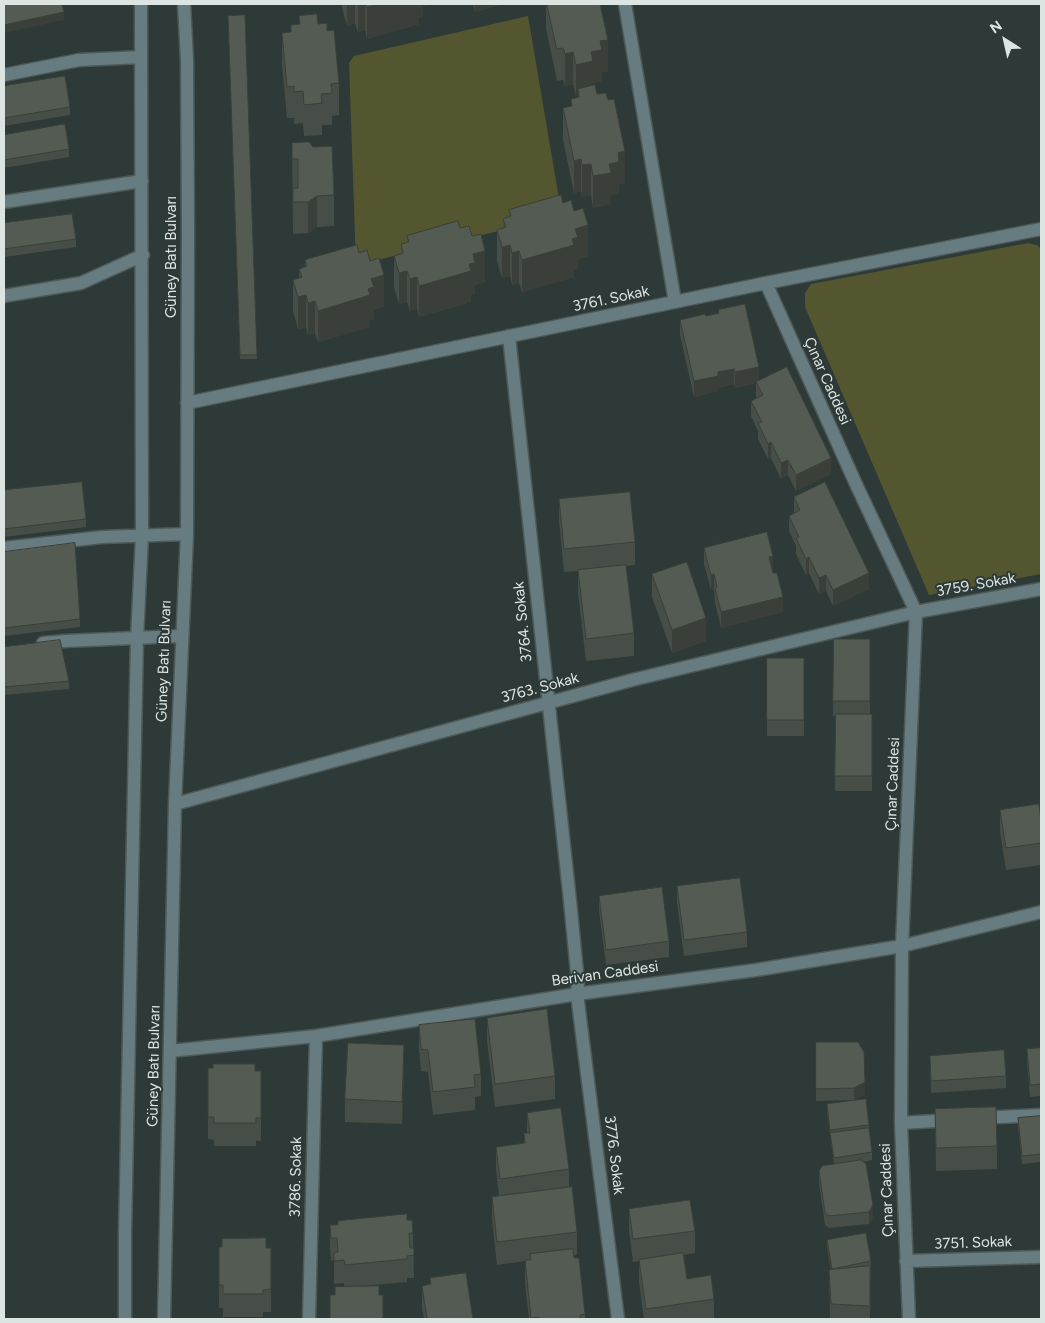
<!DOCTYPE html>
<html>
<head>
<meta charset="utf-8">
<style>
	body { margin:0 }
	#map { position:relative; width:1045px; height:1323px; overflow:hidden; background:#2d3a37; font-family:Figtree,sans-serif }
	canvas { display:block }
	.frame { position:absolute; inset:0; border:5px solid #dde5e3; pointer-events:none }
	.north { position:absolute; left:980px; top:15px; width:50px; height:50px; -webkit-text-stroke:4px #2d3a37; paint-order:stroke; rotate:325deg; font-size:14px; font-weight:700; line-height:20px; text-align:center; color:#dde5e3 }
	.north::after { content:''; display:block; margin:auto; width:18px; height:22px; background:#dde5e3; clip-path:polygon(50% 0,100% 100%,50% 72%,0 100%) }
</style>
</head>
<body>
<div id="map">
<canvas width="1045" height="1323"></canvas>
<div class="frame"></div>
<div class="north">N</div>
</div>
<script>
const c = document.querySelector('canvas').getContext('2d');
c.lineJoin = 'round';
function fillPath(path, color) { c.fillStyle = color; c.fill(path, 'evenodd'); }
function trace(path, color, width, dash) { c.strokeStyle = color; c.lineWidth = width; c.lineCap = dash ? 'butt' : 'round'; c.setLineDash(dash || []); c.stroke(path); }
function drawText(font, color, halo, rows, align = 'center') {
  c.font = font + ' Figtree,sans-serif'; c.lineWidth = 4; c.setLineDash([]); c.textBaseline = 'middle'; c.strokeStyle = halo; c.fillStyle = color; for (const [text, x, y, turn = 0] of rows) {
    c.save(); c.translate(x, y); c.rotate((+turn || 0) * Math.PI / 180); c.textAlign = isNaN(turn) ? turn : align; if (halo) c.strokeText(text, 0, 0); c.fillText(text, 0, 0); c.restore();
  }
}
fillPath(new Path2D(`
	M528,16L562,216L356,265L349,63L354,56Z
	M1028,243L1037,245L1041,249V574L929,595L805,307V293L811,284Z`), '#54562f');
const minor = new Path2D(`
	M625,4L675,302
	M4,75L79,60L141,57
	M4,202L142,181
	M766,283L855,482L916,612L902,946L901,1123L909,1319
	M4,296L81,283L143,255
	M509,336L570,901L578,982L577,994L618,1319
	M187,403L766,283L1041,229
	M4,548L102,537L187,534
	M43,643L65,641L181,636
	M175,804L632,680L916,612L1041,589
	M170,1051L316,1036L577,994L756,970L902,946L1041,912
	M979,1118L1041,1115
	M901,1123L951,1120
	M906,1261L1041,1257
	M125,1319V1234L137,638L142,536L141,4
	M164,1319L175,804L187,534L188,234L187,60L184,4
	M309,1319L316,1036`);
trace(minor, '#4d5956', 15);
trace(minor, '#667c81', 12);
fillPath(new Path2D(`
	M342,4H432L423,6V16L419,17V24L367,39L365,30L358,32L355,23L347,26L342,8Z
	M473,4H503L475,12Z
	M546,4H600L608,71L602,72V81L593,83V86L597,94L625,183L619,184V193L611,195V204L593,208L591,195L582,197L581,191L574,193L563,140V108L571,106V99L578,97V96H576L573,84L565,86L563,80L557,81L546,28Z
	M245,15L257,359H240L228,16Z
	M299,16L318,24L327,31L339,83V115L332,116V125H322V135L304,136L303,123L294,124V118H287L282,65V33L291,32V25L299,24Z
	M4,86L70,107V115L4,126Z
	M4,135L69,149V157L4,168Z
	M292,143L334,195V226L317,227L308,233L293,234Z
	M563,203L588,256L578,259V269L574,270V277L522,292L519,283L512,285L510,276L502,278L497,261V230L503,228V219L509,217V210Z
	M4,223L76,239V247L4,257Z
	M460,228L485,282L475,285V294L471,295V302L419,317L417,308L410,311L407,302L399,304L394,287V256L401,254V244L407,243V236Z
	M359,253L384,306L374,310V319L370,320V327L318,342L315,333L308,335L306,327L298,329L293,311V280L299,278V269L305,267V260Z
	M718,310L759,381L831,474L796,491L788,475L781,479L771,458L768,459L758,439V431L751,416V401L756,398V383L735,388L734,384L718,388V391L694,397L680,335V320L706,316L718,314Z
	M4,490L86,519V527L4,537Z
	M794,497L869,589L833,606L826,591L819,594L809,573L806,575L796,554V546L789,531V516L794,513Z
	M559,499L635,542V565L626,566L634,633V656L586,661L578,593V571L564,572L559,521Z
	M704,548L773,571L783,612L721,628L715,603L714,590H711L704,564Z
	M4,552L80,619V627L4,636Z
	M652,574L706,641L672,653L652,597Z
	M834,639H870V714H872V791H835L836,716H833Z
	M4,647L69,681V689L4,695Z
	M767,658H804V736H767Z
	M1000,810L1041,822V865L1006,870L1000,832Z
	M677,886L747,932V947L684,956L677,902Z
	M599,896L669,941V957L606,965L599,911Z
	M487,1018L555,1076V1099L495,1107L487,1041Z
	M419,1025L481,1074V1096L475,1097V1110L433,1115L428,1072L421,1071L419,1048Z
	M816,1042L865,1094L854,1100L816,1101Z
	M1041,1048V1096L1030,1097L1027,1061V1049Z
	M930,1056L1006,1076V1088L931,1093Z
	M404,1067L402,1124L345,1122V1099Z
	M208,1068L261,1071V1141H256V1146H214V1140L208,1139Z
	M866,1099L872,1152V1160L863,1162L873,1217L869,1224L829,1228L825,1225L819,1183V1171L834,1164L827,1112V1104Z
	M935,1109L997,1146V1169L936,1171Z
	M527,1113L569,1169V1188L577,1232V1255H574L585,1314V1319H529L525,1283V1261L497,1265L492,1220V1197L499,1196L496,1170V1147L524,1144V1133H527Z
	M1041,1116V1162L1022,1164L1018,1126V1118Z
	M629,1209L695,1231V1253L684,1255L687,1279L714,1299V1319H644L639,1282V1261L633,1262L629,1231Z
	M407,1220L413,1233L414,1278H407V1282L360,1286L379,1295L383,1319H330V1295H335L344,1286V1283L334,1284V1260L331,1261L330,1248V1225Z
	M827,1240L871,1261L870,1319H830L829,1270H831L827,1248Z
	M219,1247L271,1248V1312H263V1317H223V1308H219Z
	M430,1278L473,1319H424L422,1308V1286L430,1284Z`), '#474e47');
fillPath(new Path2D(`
	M347,4H355V23L347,26Z
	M358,4H365V30L358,32Z
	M380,4H432L423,6V16L419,17V24L367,39V7Z
	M475,4H503L475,12Z
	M64,12V20L4,33V25Z
	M608,40V71L602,72V81L593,83V93L578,89V96H576V65L591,52L600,41Z
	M573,52V84L565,86V54Z
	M625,151V183L619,184V193L611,195V204L593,208V176L609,164L618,153Z
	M581,159V191L574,193V161Z
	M591,164V195L582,197V165Z
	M317,196V227L308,233V202Z
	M588,225V256L578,259V269L574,270V277L522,292V260L572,239L575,229Z
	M510,245V276L502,278V247Z
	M485,251V282L475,285V294L471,295V302L419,317V286L469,264L473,254Z
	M519,251V283L512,285V253Z
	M407,271V302L399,304V273Z
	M384,275V306L374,310V319L370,320V327L318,342V311L368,289L371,279Z
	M417,277V308L410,311V279Z
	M306,295V327L298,329V297Z
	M315,301V333L308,335V303Z
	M759,367V382L735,388V372Z
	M734,369V384L718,388V391L694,397V381L718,372Z
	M771,442V458L768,459V444Z
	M831,458V474L796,491V475Z
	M788,460V475L781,479V463Z
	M773,556V572L769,557Z
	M809,557V573L806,575V559Z
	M869,573V589L833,606V590Z
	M714,574V590H711V575Z
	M826,575V591L819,594V578Z
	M783,597V612L721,628V612Z
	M706,618V641L672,653V630Z
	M404,1045V1067L402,1124V1102Z
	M865,1082V1094L854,1100V1088Z
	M873,1205V1217L869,1224V1212Z`), '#3a4039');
const building = new Path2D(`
	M4,4H62L64,12L4,25Z
	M366,4H380L367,7Z
	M547,4H600L608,40L600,41L602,50L591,52L593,61L576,65L573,52L565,54L563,48L557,49Z
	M317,14L318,24L327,23V31L334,30L339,83L331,84L332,93L321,94L322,103L304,105L303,91L294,92V86L287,87L282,33L291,32V25L300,24L299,16Z
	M245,15L257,355H240L228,16Z
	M65,76L70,107L4,118V86Z
	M595,85L597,94L606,93L608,100L614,99L625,151L618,153L619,162L609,164L611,173L593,176L591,164L582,165L581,159L574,161L563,108L572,106L571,99L579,97L578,89Z
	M65,124L69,149L4,160V135Z
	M309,142L313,147L332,146L334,195L317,196L308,202H293V188H298V159H292V143Z
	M561,195L563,203L571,200L574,211L583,208L588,225L575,229L578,237L572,239L574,245L522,260L519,251L512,253L510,245L502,247L497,230L506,227L503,219L511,216L509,210Z
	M72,214L76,239L4,249V223Z
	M458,221L460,228L469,226L472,236L481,234L485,251L473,254L475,263L469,264L471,271L419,286L417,277L410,279L407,271L399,273L394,256L403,253L401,244L409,242L407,236Z
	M357,245L359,253L367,250L370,261L379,258L384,275L371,279L374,287L368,289L370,295L318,311L315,301L308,303L306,295L298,297L293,280L302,277L299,269L307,266L305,260Z
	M745,304L759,367L735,372L734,369L718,372V376L694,381L680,320L705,314L706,316L719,313L718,310Z
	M787,367L831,458L796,475L788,460L781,463L771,442L768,444L758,423L762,422L751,401L763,395L756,382Z
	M82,482L86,519L4,529V490Z
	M825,482L869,573L833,590L826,575L819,578L809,557L806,559L796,538L799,537L789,516L800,510L794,497Z
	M630,492L635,542L564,549L559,499Z
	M767,532L773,556L769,557L773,573H777L783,597L721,612L715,588L717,587L714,574L711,575L704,548Z
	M75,543L80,619L4,628V552Z
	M687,562L706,618L672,630L652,574Z
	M626,565L634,633L586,639L578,570Z
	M834,639H870V701H833Z
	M60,640L69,681L4,687V647Z
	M767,658H804V720H767Z
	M836,714H872V776H835Z
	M1039,804L1041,822V843L1006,848L1000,810Z
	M740,878L747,932L684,940L677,886Z
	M662,887L669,941L606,950L599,896Z
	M547,1009L555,1076L495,1084L487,1018Z
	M475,1019L481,1074L474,1075L475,1087L433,1092L428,1050L421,1049L419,1025Z
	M816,1042H858L864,1052L865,1082L854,1088L816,1089Z
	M348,1043L404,1045L402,1102L345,1099Z
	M1041,1048V1084L1030,1085L1027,1049Z
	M1004,1050L1006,1076L931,1081L930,1056Z
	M213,1064H255V1071H261V1118H256V1123H214V1117H208V1068H213Z
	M866,1099L869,1125L830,1130L827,1104Z
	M996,1107L997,1146L936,1148L935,1109Z
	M561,1108L569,1169L500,1179L496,1147L525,1143L524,1133H530L527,1113Z
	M1041,1116V1154L1022,1156L1018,1118Z
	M869,1128L872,1152L834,1158L830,1133Z
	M861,1160L866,1164L873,1205L869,1212L829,1216L825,1213L819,1171L822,1166Z
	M572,1187L577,1232L497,1242L492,1197Z
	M690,1200L695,1231L633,1239L629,1209Z
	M407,1214V1220H412L413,1233H409L410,1248H414V1255L407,1256V1259L345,1265L344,1260L334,1261V1253L338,1252L337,1238H331L330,1225H338V1221Z
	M866,1233L871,1261L832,1269L827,1240Z
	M266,1238V1248H271V1289L263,1290V1294H223V1285H219V1247H222V1239Z
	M573,1249L574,1258H579L585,1314L580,1315V1319H539V1317L531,1318L525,1260H531L530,1254Z
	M683,1253L687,1279L711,1275L714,1299L646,1309L639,1260Z
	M870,1266V1306L831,1304L829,1270Z
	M466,1273L473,1319H427L422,1286L431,1284L430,1278Z
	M379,1286V1295H383V1319H330V1295H335V1287Z`);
fillPath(building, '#535b52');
trace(building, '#3a4039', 1);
drawText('15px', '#dde5e3', '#2d3a37', [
	["Güney Batı Bulvarı",172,257,-90],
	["3761. Sokak",611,299,-12],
	["Çınar Caddesi",827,381,66],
	["3759. Sokak",976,585,-10],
	["3764. Sokak",523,622,-96],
	["Güney Batı Bulvarı",164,661,-88],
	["3763. Sokak",540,688,-15],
	["Çınar Caddesi",893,784,-88],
	["Berivan Caddesi",605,974,-8],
	["Güney Batı Bulvarı",154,1066,-89],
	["3776. Sokak",614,1155,83],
	["3786. Sokak",296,1177,-89],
	["Çınar Caddesi",887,1190,-92],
	["3751. Sokak",973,1243,-2]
]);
</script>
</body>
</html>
